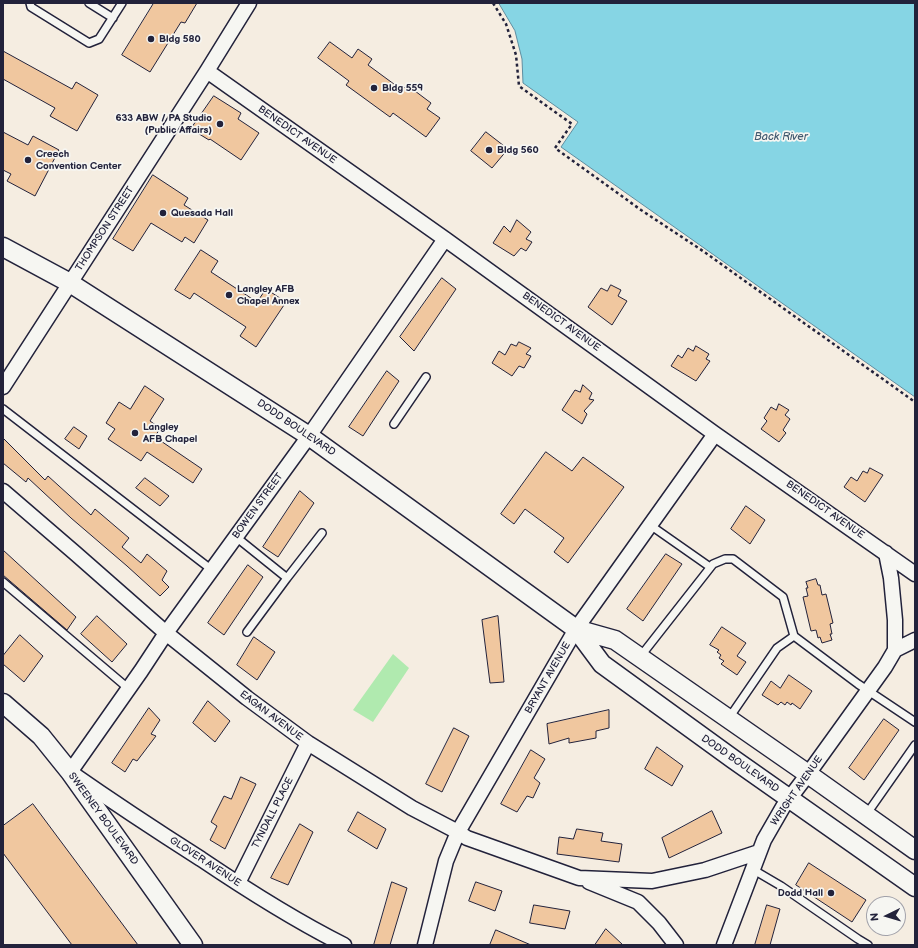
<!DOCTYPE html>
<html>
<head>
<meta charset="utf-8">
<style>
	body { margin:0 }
	#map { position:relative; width:918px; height:948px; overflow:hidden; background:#f5ede1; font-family:"Balsamiq Sans",sans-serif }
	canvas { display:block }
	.frame { position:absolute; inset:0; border:4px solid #22223b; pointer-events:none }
	.north { position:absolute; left:866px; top:896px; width:40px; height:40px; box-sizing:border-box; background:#f6f6f2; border:1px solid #a1a1a9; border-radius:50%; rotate:265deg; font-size:11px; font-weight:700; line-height:16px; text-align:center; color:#22223b }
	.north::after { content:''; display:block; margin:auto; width:14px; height:18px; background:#22223b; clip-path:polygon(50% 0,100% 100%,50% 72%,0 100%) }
</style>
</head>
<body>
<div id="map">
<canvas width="918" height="948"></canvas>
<div class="frame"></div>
<div class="north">N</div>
</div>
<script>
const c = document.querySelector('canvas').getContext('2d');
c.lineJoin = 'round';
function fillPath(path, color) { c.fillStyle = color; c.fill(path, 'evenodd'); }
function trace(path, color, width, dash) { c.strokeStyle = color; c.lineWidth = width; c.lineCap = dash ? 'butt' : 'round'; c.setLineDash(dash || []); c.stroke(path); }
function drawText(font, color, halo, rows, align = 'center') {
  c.font = font + ' "Balsamiq Sans",sans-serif'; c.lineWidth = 3.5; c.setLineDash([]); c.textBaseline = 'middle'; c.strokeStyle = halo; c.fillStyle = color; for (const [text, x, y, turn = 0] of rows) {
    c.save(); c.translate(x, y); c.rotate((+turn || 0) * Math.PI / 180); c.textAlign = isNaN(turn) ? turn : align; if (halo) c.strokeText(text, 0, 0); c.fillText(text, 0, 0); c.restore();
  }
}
fillPath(new Path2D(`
	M393,654L409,668L373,722L353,710Z`), '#b0eaaf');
const water = new Path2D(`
	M499,3H915V397L561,147L578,122L523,83L522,59L515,31Z`);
fillPath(water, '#86d5e4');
trace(water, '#5e8da0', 1);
const building = new Path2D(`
	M154,3H197L185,23L181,22L150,72L122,55Z
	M330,42L352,58L358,49L372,59L368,65L402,90L407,85L431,103L427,109L440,118L426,137L393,113L390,117L346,85L349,81L318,58Z
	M3,51L72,89L76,82L98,95L77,131L50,116L55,108L3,79Z
	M214,96L241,113L238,119L259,133L241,160L210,139L209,140L191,129Z
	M3,132L28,145L33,136L59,150L35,196L7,181L11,174L3,170Z
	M486,132L508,149L492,168L471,151Z
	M153,175L188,198L184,205L208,220L194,243L185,237L182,242L151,223L133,251L113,239Z
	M517,220L531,232L526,239L532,242L526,251L521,248L514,256L493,243L504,226L510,232Z
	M201,250L218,261L211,272L257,302L266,289L286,302L256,347L240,336L246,327L194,293L190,299L175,290Z
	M442,278L456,289L414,351L400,337Z
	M611,285L621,290L618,296L627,301L612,325L588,307L601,288L607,291Z
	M519,342L531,348L526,354L531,356L524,368L519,366L512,376L492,363L499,351L505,355L511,344L516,346Z
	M696,346L709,354L706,359L710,361L696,381L671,366L678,355L682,358L688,348L693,351Z
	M387,371L399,381L363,436L349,427Z
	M583,385L592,393L589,399L594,400L584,411L587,414L582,424L562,410L575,390L580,392Z
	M145,386L164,399L150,421L160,428L155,437L202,469L193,483L147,452L141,461L108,439L115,429L106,423L119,402L130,409Z
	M779,404L789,410L785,415L790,419L783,430L786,433L779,442L761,429L767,421L764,418L771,407L776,410Z
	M74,427L87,436L79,449L65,439Z
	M3,438L45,480L48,476L91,515L95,509L129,538L122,547L141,563L147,554L167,571L162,580L169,587L160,596L127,566L71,518L28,478L26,482L3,463Z
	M546,452L572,471L583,457L624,487L568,563L554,552L564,538L525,509L514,524L501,514Z
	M870,468L883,475L865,502L844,487L851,477L857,481L863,471L867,473Z
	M145,478L169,496L160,506L136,488Z
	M300,491L314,503L278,557L263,547Z
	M746,506L765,520L750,544L731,529Z
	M3,550L76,617L67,630L3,575Z
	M666,554L682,564L643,621L627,609Z
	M248,565L263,577L224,635L208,623Z
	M816,579L818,585H820L822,595L826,594L833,623L830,624L832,634H830L832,640L822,643L820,637L818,638L816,630L811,631L803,597L808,596L806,588H808L806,582Z
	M97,616L127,644L112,662L81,634Z
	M498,616L504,682L490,683L482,620Z
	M722,627L746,643L737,656L746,662L737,675L721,664L724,661L719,658L721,655L717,652L719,650L710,645Z
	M20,635L43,656L24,682L3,664V656Z
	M254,637L275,652L257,680L237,665Z
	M789,675L812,691L800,709L792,703L791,705L787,702L785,705L781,702L778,705L762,695L771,681L780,688Z
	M208,701L230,721L215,742L193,723Z
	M149,708L160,720L151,734L156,736L137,761L133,759L125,772L112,763Z
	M609,710V728L596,731V738L569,743V738L549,744L547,724Z
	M884,719L899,730L864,780L849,768Z
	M454,728L469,736L442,792L426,784Z
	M657,747L683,766L672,786L645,769Z
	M531,750L545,759L534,778L540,783L533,798L527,796L517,812L501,804Z
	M241,777L256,784L225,849L210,840L217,826L211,822L224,796L231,799Z
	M33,804L138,945H72L3,853V826Z
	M712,811L722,833L669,858L662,838Z
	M358,812L386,829L377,849L348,831Z
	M300,824L313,832L288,885L271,878Z
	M577,829L603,833L601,841L622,844L619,862L557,854L559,837L573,839Z
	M809,863L866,900L852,922L796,885Z
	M392,882L407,888L390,945H374Z
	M476,882L502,891L495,911L469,901Z
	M534,905L570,911L565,929L530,923Z
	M767,905L780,909L770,945H755Z
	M606,929L623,945H595Z
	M496,930L531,945H490Z`);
fillPath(building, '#f0c79f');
trace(building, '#22223b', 1);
const service = new Path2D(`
	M30,3L31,7L89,43L99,39L122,3
	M89,3L113,18
	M3,409L212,570
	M394,424L426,377
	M650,525L710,567
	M236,537L287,578L322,533
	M3,582L129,689
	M247,632L287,578
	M640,657L713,564L725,559H733L783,597L794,636
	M729,718L777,648L794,636L858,684L915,722
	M866,815L915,745
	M752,869L781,886L858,939L868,945`);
const minor = new Path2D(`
	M207,71L445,239L715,434L915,574
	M3,387L207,71L249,3
	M3,491L75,553L166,633L247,698L308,743L412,808L458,832L467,838L579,878L652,881L705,870L759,852
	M886,553L891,578L895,620V650
	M589,882L638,902L659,923L676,945
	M238,883L308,743
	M344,945C294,920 247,890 201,859C157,831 113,802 70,772L141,671L166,633L309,436L445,239
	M425,945L446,861L458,832L576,629L715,434
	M724,945L764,840L783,807L808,774L885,667L895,650L915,640`);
const tertiary = new Path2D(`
	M3,247L70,283L309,436L576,629L602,664L733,759L915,887
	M576,629L615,640L808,774L915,850
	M3,703L41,736L70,772L193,945`);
trace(service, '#22223b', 10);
trace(minor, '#22223b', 17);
trace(tertiary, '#22223b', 21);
trace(new Path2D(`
	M493,3L506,24L516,55L519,86L572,124L555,148L641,210L700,249L915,402`), '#22223b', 2.5, [3, 3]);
trace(service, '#f6f6f2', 7);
trace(minor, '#f6f6f2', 14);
trace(tertiary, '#f6f6f2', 18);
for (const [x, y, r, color] of [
	[151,39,4,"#22223b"],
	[374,88,4,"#22223b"],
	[220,124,4,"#22223b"],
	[489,150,4,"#22223b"],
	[28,160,4,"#22223b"],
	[163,213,4,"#22223b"],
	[229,295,4,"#22223b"],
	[135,433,4,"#22223b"],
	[831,893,4,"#22223b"]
]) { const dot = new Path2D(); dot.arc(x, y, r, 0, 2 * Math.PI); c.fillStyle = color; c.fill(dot); trace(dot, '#f6f6f2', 1.5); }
drawText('bold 10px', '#22223b', '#f6f6f2', [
	["Bldg 580",159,39],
	["Bldg 559",382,88],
	["633 ABW / PA Studio",212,118,"right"],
	["(Public Affairs)",212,130,"right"],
	["Bldg 560",497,150],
	["Creech",36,154],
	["Convention Center",36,166],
	["Quesada Hall",171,213],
	["Langley AFB",237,289],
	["Chapel Annex",237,301],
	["Langley",143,427],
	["AFB Chapel",143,439],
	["Dodd Hall",823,893,"right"]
], 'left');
drawText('10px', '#22223b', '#f6f6f2', [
	["BENEDICT AVENUE",297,135,35],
	["THOMPSON STREET",105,229,-57],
	["BENEDICT AVENUE",561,322,36],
	["DODD BOULEVARD",296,428,34],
	["BOWEN STREET",258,506,-54],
	["BENEDICT AVENUE",825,510,35],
	["BRYANT AVENUE",548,678,-60],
	["EAGAN AVENUE",271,716,37],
	["DODD BOULEVARD",740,764,35],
	["WRIGHT AVENUE",797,791,-55],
	["TYNDALL PLACE",273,813,-63],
	["SWEENEY BOULEVARD",103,819,54],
	["GLOVER AVENUE",205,862,33]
]);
drawText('italic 11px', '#40586e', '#f6f6f2', [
	["Back River",781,137]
]);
</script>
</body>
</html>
